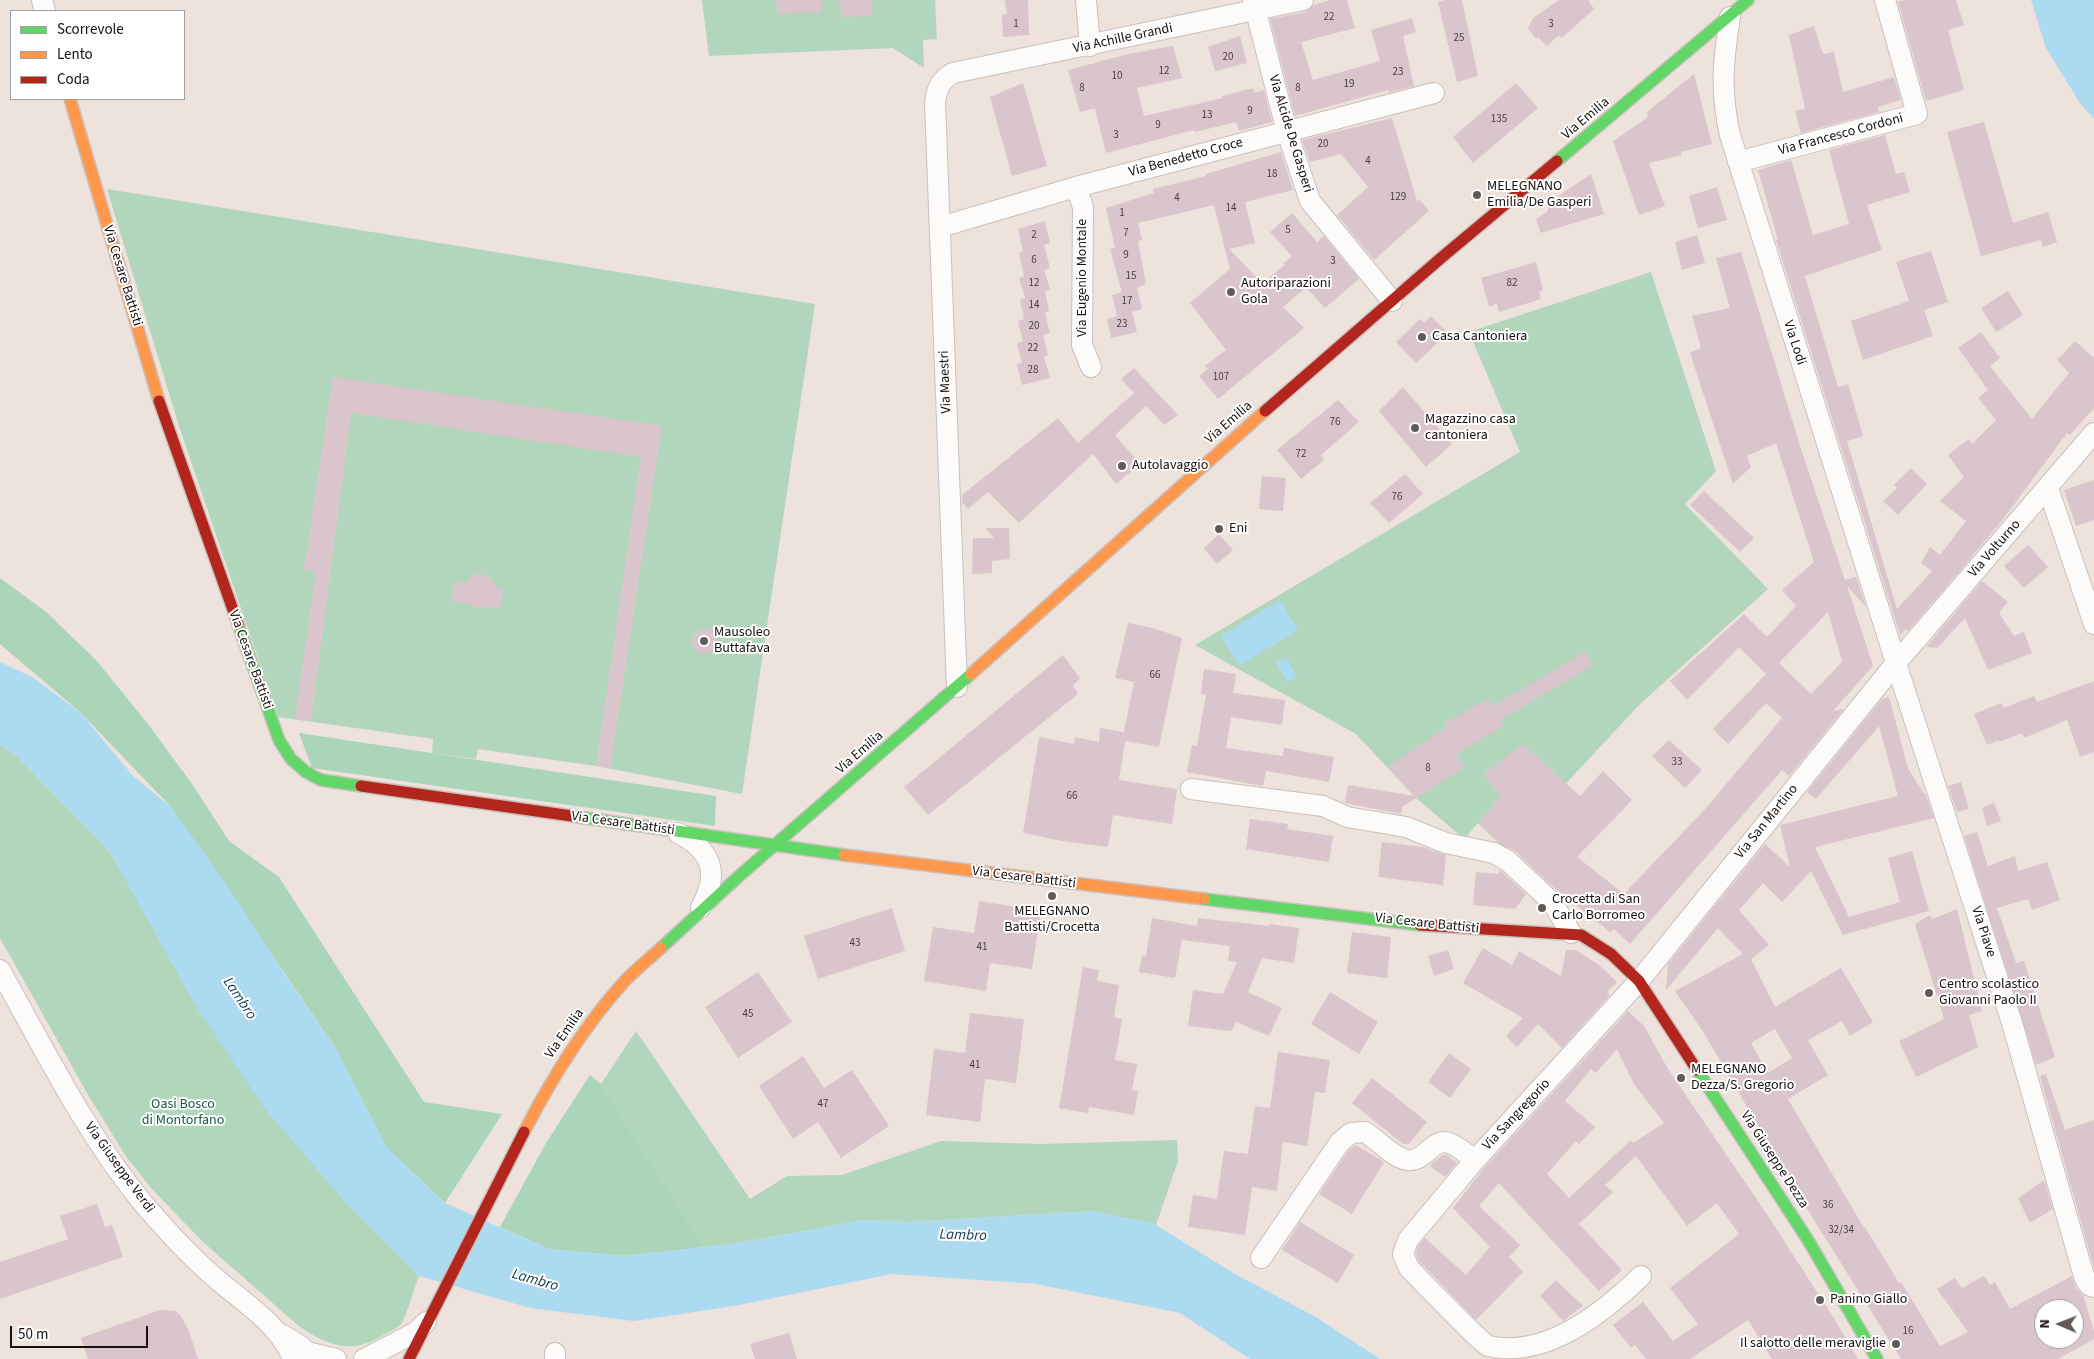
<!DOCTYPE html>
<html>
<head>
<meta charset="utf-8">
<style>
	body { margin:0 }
	#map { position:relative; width:2094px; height:1359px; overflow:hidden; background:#ede2dc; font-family:"Source Sans 3",sans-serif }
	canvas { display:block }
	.legend { position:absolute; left:10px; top:10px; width:175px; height:90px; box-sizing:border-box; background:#fff; border:1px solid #a29f9f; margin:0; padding:6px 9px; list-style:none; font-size:15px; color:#17100e }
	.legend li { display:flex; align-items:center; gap:10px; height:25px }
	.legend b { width:25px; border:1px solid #a29f9f }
	.north { position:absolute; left:2034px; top:1299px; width:50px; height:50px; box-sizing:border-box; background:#fff; border:1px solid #a29f9f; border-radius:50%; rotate:271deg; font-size:14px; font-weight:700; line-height:20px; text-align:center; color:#17100e }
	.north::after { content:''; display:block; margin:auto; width:18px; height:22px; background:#625a56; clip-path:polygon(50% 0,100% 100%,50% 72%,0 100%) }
	.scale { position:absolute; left:10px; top:1326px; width:138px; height:22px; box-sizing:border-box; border:2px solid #17100e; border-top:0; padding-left:6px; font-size:15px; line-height:18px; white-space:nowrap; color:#17100e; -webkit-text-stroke:4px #fff; paint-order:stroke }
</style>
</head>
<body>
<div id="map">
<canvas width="2094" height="1359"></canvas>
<ul class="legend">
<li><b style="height:6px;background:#63d668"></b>Scorrevole</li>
<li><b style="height:6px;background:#ff974d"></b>Lento</li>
<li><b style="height:6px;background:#b3261e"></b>Coda</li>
</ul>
<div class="north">N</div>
<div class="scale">50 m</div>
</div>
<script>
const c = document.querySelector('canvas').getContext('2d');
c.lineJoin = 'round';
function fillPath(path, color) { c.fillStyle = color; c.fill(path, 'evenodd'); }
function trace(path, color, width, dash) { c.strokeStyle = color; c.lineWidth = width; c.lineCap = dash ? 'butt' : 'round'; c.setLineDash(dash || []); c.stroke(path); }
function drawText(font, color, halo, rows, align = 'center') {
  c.font = font + ' "Source Sans 3",sans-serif'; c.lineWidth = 4; c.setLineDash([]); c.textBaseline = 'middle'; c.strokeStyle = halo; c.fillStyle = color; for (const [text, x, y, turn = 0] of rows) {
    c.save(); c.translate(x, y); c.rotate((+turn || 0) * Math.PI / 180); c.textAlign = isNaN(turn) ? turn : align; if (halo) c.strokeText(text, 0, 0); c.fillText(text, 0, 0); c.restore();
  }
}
fillPath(new Path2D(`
	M702,0H935L937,39L923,40L924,68L893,48L709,56Z
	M107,189L815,304L742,794L596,766L478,749L476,759L432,753L433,739L278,717L178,423Z
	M1651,272L1716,471L1685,504L1768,589L1640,704L1505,849L1478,823L1464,839L1416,798L1356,734L1195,645L1520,452L1469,332Z
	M0,745L17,756L110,852L147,916L347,1204L419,1276C413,1291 409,1310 401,1324C398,1328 390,1331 385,1334C352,1355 331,1347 300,1327L203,1242L151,1188L125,1155L87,1093L0,938Z
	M636,1031L750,1199L787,1176L842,1175L941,1141L1041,1144L1177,1140L1178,1161L1156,1225L1094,1211L910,1222L864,1220L733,1244L705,1247L601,1084Z`), '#b2d6bc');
fillPath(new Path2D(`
	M0,578L45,611L96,660L148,724L192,784L229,841L279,877L424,1102L502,1114L445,1203L387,1148L335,1047L171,807L80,712L0,644Z
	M299,733L716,796L715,826L312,768Z
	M590,1075L601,1084L705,1247L625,1256L549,1249L500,1227L546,1143Z`), '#abd5b9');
fillPath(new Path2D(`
	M2031,0H2094V119L2080,103L2046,48Z
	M1280,600L1298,630L1239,666L1221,636Z
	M1286,657L1297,677L1287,682L1276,663Z
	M0,662L32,677L80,712L132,775L171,807L229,888L287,978L335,1047L387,1148L445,1203L549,1249L625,1256L733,1244L864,1220L910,1222L1094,1211L1156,1225L1235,1274L1314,1316L1380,1359H1250L1180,1313L1036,1284L892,1274L734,1306L634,1321L530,1308L419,1276L347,1204L265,1109L195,1005L110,852L17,756L0,745Z`), '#abdaf1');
fillPath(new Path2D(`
	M776,0H821V12L777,14Z
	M840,0H871L872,16L841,17Z
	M1005,0H1028L1029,35L1003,37L1002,15L1007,14Z
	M1331,0H1347L1355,28L1301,42L1313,80L1380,61L1371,30L1412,18L1416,32L1403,36L1414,86L1389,93L1388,90L1295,116L1270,19L1305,12L1313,5Z
	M1446,0H1462L1478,76L1457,82L1438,2Z
	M1559,0H1588L1594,9L1562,38L1559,35L1547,46L1538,37L1536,39L1528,28L1533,18Z
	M1904,0H1956L1964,25L1948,30L1964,90L1926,101L1898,2Z
	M1814,26L1823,54L1834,52L1843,92L1894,77L1901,100L1878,107L1879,112L1801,133L1795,111L1805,109L1789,35Z
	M1240,36L1247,63L1215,71L1208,47Z
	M1173,46L1182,78L1137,88L1144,116L1223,98L1222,96L1253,88L1255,93L1264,90L1272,122L1239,131L1236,122L1195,132L1194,130L1106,153L1095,108L1080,112L1068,70L1128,54Z
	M1694,74L1712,144L1681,152L1682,155L1649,163L1665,206L1639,215L1613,141L1647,118L1648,111Z
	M1023,83L1047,166L1012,176L990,97Z
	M1516,83L1538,108L1473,163L1453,137Z
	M1392,118L1417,201L1420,200L1429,211L1374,260L1337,215L1368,187L1341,154L1310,162L1302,140Z
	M1984,122L2013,223L2048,212L2057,242L2043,247L2041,240L1981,256L1947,132Z
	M1885,135L1896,174L1904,172L1910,192L1867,205L1882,250L1805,276L1838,387L1848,384L1863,436L1847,441L1897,609L1932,571L1921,563L1930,547L1940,555L1966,521L1940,501L1964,477L1948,455L1969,439L1972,444L1996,420L1978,398L1988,390L1958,348L1981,332L2000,358L1990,366L2032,419L2069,373L2057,360L2075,341L2094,358V408L2070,435L2067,433L2004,518L1964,566L1908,631L1906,629L1900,635L1776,240H1778L1758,170L1791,160L1813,235L1849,224L1829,150Z
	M1281,152L1293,190L1245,202L1255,243L1229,249L1262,283L1285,265L1283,264L1292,256L1270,232L1292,213L1317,242L1324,236L1359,279L1325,308L1306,287L1283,307L1304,328L1218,399L1199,376L1208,369L1205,366L1226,350L1190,303L1230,269L1214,205L1138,223L1142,240L1138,241L1146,284L1137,288L1142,309L1132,312L1137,332L1111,338L1107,319L1117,316L1112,295L1122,292L1110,249L1115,248L1106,208L1154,193L1153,189L1206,176V174Z
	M1591,174L1604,214L1541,233L1536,219L1548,211V203Z
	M1717,187L1727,220L1698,228L1689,196Z
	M1045,221L1050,243L1044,245L1050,268L1044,270L1050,289L1045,291L1049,311L1045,313L1050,333L1043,335L1048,355L1044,357L1050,378L1022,385L1017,364L1022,363L1017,344L1023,341L1018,321L1024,319L1020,300L1025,298L1019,278L1024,276L1019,253L1023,252L1018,229Z
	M1697,235L1705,263L1682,270L1675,242Z
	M1931,251L1948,302L1924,310L1933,336L1863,360L1851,321L1909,301L1896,262Z
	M1741,252L1800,446L1845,580L1856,577L1866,607L1847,586L1873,666L1833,711L1844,709L1789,776L1782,770L1630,944L1614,929L1610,932L1551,885L1516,852L1498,842L1478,823L1501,796L1483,774L1523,744L1580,796L1603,771L1632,800L1577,857L1624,894L1706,808L1782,718L1766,703L1728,744L1713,729L1766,674L1739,647L1687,700L1670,681L1744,614L1767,637L1796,606L1782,590L1814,562L1776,443L1747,456L1751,467L1733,484L1690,353L1701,348L1692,316L1730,308L1716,258ZM1828,612L1842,662L1811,694L1779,663Z
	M1536,262L1543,290L1539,292L1541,299L1499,312L1497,303L1489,307L1481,278Z
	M2008,291L2023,315L1996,332L1981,308Z
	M1431,316L1448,333L1416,363L1396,342L1420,319L1424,323Z
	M1134,368L1178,415L1164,425L1146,406L1115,435L1140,464L1116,484L1093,454L1019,523L988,492L968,509L962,502V495L1058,418L1078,443L1134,393L1121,379Z
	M333,377L662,426L610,769L596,766L641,457L351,413L311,721L295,719L316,572L304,570Z
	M1403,387L1452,444L1426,467L1379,411Z
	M1338,400L1359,422L1321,455L1324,460L1301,479L1277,450Z
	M1911,468L1927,484L1898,515L1883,501L1897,488L1894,485Z
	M1405,474L1423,494L1389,523L1370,503Z
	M1262,476L1286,478L1283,511L1259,509Z
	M2094,480V520L2076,526L2064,490Z
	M1704,491L1754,538L1740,552L1690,505Z
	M985,528H1009L1010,559L992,561V573L972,574L973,538H994Z
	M1219,534L1233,550L1217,564L1204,548Z
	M2028,545L2048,567L2024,588L2004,566Z
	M476,573L488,576L496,588H504L500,609L469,606V604L451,601L454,582L464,583Z
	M1982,581L2008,602L1999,613L2014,636L2024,632L2032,653L1988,670L1965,618L1937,648L1926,647Z
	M1128,623L1153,628L1182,638L1159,747L1125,741L1119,780L1177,789L1172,824L1113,815L1108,847L1062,841L1023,833L1039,737L1074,744L1075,737L1099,742L1100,728L1124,732L1134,682L1115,678Z
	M699,629L713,630L718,642L710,653H697L690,641Z
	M1585,652L1593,666L1500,720L1504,726L1456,754L1465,767L1402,807L1401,814L1345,803L1348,785L1414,796L1388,767L1447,727L1445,723L1488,699L1493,706Z
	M1063,655L1080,678L1073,686L1078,694L928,815L904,787Z
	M1204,669L1236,674L1233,693L1285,700L1282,725L1231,717L1226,748L1283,756L1284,748L1334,757L1329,782L1266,771L1263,786L1187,772L1192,745L1197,746L1206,695L1201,694Z
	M2094,681V752L2080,757L2067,720L2024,738L2022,733L1999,742V740L1987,745L1974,714L2001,703L2004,708L2034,696L2037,702Z
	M1889,697L1908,768L1924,794L1925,793L1934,818L1815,847L1849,917L1900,902L1888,858L1912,851L1929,911L1843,935L1811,871L1782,902L1763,883L1739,910L1769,945L1751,959L1775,1007L1841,968L1873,1022L1850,1036L1842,1021L1808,1040L1828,1075L1788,1099L1864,1228L1865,1227L1899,1283L1901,1282L1940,1346L1968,1332L1937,1289L1955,1278L1962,1288L1984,1276L1990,1285L1995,1282L2010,1309L2072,1276L2076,1288L2083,1295L2094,1331V1339L2058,1359H1901L1802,1201L1704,1033L1675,991L1743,954L1718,928L1666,990L1668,964L1765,844L1790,867L1780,825L1898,796L1879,726L1816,799L1807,792L1882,699ZM1775,1029L1792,1058L1768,1073L1751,1043ZM2044,1309H2074V1339H2044Z
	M1669,740L1702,770L1685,788L1652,756Z
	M1961,782L1969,809L1957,812L1948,786Z
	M1994,803L2001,821L1987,826L1982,808Z
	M1250,819L1288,824L1287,829L1333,836L1329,862L1246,849Z
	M1977,832L1988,866L2015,856L2018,871L2047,862L2060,900L2032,910L2028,899L1997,908L2016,963L2024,961L2055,1057L2036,1065L1964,836Z
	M1382,842L1423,847L1446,855L1443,885L1378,877Z
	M1500,870L1526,894L1515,909L1473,905L1476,872L1498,874Z
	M979,901L1041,911L1032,969L990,963L986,991L924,981L933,927L974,933Z
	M892,908L905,951L818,979L804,936Z
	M1957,909L1982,1011L1969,1015L1978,1047L1916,1077L1899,1041L1944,1019L1915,924L1930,915L1932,919Z
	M1152,918L1197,926L1198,918L1269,926V924L1299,928L1294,963L1262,958L1248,992L1282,1008L1269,1036L1236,1022L1232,1031L1188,1026L1193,990L1223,994L1237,962L1228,961L1230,946L1182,940L1175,978L1139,972L1142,955L1146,956Z
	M1352,932L1391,937L1387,978L1347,973Z
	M1483,948L1512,965L1519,951L1561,976L1566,950H1576L1599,965L1617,982L1607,992L1610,995L1562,1048L1538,1024L1517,1047L1506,1036L1523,1018L1463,983Z
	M1448,950L1454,969L1434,976L1428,956Z
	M1083,967L1099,970L1097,981L1119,985L1114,1017L1122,1019L1115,1060L1137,1064L1132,1090L1138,1091L1134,1115L1089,1107L1088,1113L1059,1108Z
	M758,972L792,1022L738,1058L705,1007Z
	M1330,992L1378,1022L1359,1054L1311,1024Z
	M1628,1011L1644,1026L1668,1069L1768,1216L1835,1320L1858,1359H1772L1748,1320L1690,1359H1646L1635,1345L1631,1348L1613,1325L1643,1302L1673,1341L1698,1324L1670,1288L1739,1234L1717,1203L1687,1226L1636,1156L1605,1185L1613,1192L1579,1224L1622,1270L1599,1291L1499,1183L1479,1206L1520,1245L1509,1257L1523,1272L1476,1320L1419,1261L1416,1254L1418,1246L1425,1238L1466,1275L1490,1247L1453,1208L1484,1168ZM1617,1049L1634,1084L1664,1123L1633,1143L1631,1140L1569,1198L1547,1174L1576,1141L1579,1144L1595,1127L1565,1101L1591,1069L1596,1073Z
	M970,1013L1024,1019L1016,1083L985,1079L980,1122L926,1115L934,1049L965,1053Z
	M1278,1052L1330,1060L1325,1093L1315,1092L1307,1146L1283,1142L1277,1191L1252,1187L1245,1235L1188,1227L1193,1195L1217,1199L1224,1151L1248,1154L1255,1106L1270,1108Z
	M1449,1053L1471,1069L1450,1098L1428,1082Z
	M803,1056L824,1088L852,1070L889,1126L841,1158L818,1122L793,1139L759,1086Z
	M2046,1074L2065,1130L2094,1120V1268L2040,1076Z
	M1372,1078L1427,1122L1409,1144H1403L1352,1103Z
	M1356,1145L1384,1162L1352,1214L1319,1194L1349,1150Z
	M1443,1155H1447L1457,1163L1445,1177L1431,1167V1164Z
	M2044,1180L2053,1209L2030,1223L2018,1198Z
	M97,1204L105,1227L112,1225L123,1257L0,1299V1262L68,1239L60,1216Z
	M1300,1222L1354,1255L1338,1283L1282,1250Z
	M1556,1280L1583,1306L1563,1321L1540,1296Z
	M160,1310L176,1311L181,1316L189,1331L198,1359H88L81,1338Z
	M789,1333L797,1359H755L750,1344Z`), '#dac5cc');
const street = new Path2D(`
	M42,0L45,11
	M1086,0L1090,46
	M1253,0L1287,132L1310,201L1392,301
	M1730,17C1723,62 1720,90 1730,135L1896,663L2012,1023L2081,1266C2084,1274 2085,1286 2094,1287
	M1738,162L1917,114L1885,0
	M1076,187L1083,207L1082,345L1091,367
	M940,227L1076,187L1434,93
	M2048,488L2094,624
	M957,687L935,102C937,87 941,80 953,73L1303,0
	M1191,789L1323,806L1347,817L1406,827L1446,843L1494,853L1508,861L1552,902L1571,933
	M678,833C712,850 720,874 701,907
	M0,970C44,1049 85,1132 142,1202C164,1228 187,1253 213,1276C240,1300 280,1324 293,1359
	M1261,1258L1340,1142L1351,1133L1365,1132C1378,1140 1392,1157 1407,1160C1425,1163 1432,1137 1449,1143C1459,1146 1467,1155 1475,1160
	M1641,1276C1603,1313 1546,1359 1488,1346C1477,1338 1467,1327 1457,1317C1441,1301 1425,1285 1409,1268L1403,1254L1408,1240L1475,1160L1639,981L1896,663L2094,433
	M283,1335L302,1347L311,1359
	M307,1352L336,1359
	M555,1353V1359
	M364,1359L416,1332L426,1322`);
const fast = new Path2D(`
	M1557,161L1748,0
	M238,624L279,740L291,759L306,772L321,780L361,786
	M579,817L844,855
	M1204,899L1420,925
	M661,948L738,877L971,674
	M1697,1070L1808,1240L1877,1359`);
const slow = new Path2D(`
	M70,99L159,401
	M971,674L1265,411
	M844,855L1204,899
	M524,1132C552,1078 583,1027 624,982C635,970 649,959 661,948`);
const jam = new Path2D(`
	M159,401L238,624
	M1265,411L1441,258L1557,161
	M361,786L579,817
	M1420,925L1581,935L1611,954L1639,981L1697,1070
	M409,1359L524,1132`);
trace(street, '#c9c1bd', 22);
trace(fast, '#c9c1bd', 14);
trace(slow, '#c9c1bd', 14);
trace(jam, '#c9c1bd', 14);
trace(street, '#fcfbfa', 20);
trace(fast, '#63d668', 11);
trace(slow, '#ff974d', 11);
trace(jam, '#b3261e', 11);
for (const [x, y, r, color] of [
	[1477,195,5,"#625a56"],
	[1231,292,5,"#625a56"],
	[1422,337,5,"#625a56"],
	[1415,428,5,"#625a56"],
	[1122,466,5,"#625a56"],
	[1219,529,5,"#625a56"],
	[704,641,5,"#625a56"],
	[1052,896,5,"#625a56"],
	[1542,908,5,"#625a56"],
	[1929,993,5,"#625a56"],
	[1681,1078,5,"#625a56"],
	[1820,1300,5,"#625a56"],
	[1896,1344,5,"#625a56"]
]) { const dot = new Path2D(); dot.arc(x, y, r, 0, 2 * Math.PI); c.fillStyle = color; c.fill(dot); trace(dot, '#fff', 2); }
drawText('11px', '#483d3e', null, [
	["22",1329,18],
	["1",1016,25],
	["3",1551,25],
	["25",1459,39],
	["20",1228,58],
	["12",1164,72],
	["23",1398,73],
	["10",1117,77],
	["19",1349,85],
	["8",1082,89],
	["8",1298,89],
	["9",1250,112],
	["13",1207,116],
	["135",1499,120],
	["9",1158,126],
	["3",1116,136],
	["20",1323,145],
	["4",1368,162],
	["18",1272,175],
	["129",1398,198],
	["4",1177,199],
	["14",1231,209],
	["1",1122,214],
	["5",1288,231],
	["7",1126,234],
	["2",1034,236],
	["9",1126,256],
	["6",1034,261],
	["3",1333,262],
	["15",1131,277],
	["12",1034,284],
	["82",1512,284],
	["17",1127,302],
	["14",1034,306],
	["23",1122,325],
	["20",1034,327],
	["22",1033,349],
	["28",1033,371],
	["107",1221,378],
	["76",1335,423],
	["72",1301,455],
	["76",1397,498],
	["66",1155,676],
	["33",1677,763],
	["8",1428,769],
	["66",1072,797],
	["43",855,944],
	["41",982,948],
	["45",748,1015],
	["41",975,1066],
	["47",823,1105],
	["36",1828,1206],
	["32/34",1841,1231],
	["16",1908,1332]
]);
drawText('14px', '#17100e', '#fff', [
	["Via Achille Grandi",1123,39,-12],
	["Via Emilia",1586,119,-40],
	["Via Alcide De Gasperi",1290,134,73],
	["Via Francesco Cordoni",1841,135,-15],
	["Via Benedetto Croce",1186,158,-15],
	["Via Cesare Battisti",122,276,73],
	["Via Eugenio Montale",1083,278,-90],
	["Via Lodi",1794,343,72],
	["Via Maestri",946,382,-92],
	["Via Emilia",1229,423,-41],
	["Via Volturno",1995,549,-49],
	["Via Cesare Battisti",250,660,70],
	["Via Emilia",860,753,-41],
	["Via San Martino",1767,822,-51],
	["Via Cesare Battisti",623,824,8],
	["Via Cesare Battisti",1024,878,7],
	["Via Cesare Battisti",1427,924,6],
	["Via Piave",1983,932,72],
	["Via Emilia",565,1034,-55],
	["Via Sangregorio",1517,1115,-47],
	["Via Giuseppe Dezza",1774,1160,57],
	["Via Giuseppe Verdi",119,1168,54]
]);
drawText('14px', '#17100e', '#fff', [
	["MELEGNANO",1487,187],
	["Emilia/De Gasperi",1487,203],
	["Autoriparazioni",1241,284],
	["Gola",1241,300],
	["Casa Cantoniera",1432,337],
	["Magazzino casa",1425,420],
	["cantoniera",1425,436],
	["Autolavaggio",1132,466],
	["Eni",1229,529],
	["Mausoleo",714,633],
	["Buttafava",714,649],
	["Crocetta di San",1552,900],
	["Carlo Borromeo",1552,916],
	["MELEGNANO",1052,912,"center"],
	["Battisti/Crocetta",1052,928,"center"],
	["Centro scolastico",1939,985],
	["Giovanni Paolo II",1939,1001],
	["MELEGNANO",1691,1070],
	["Dezza/S. Gregorio",1691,1086],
	["Panino Giallo",1830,1300],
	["Il salotto delle meraviglie",1886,1344,"right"]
], 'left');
drawText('14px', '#1a5b3c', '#fff', [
	["Oasi Bosco",183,1105],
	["di Montorfano",183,1121]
]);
drawText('italic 15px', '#0e384a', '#fff', [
	["Lambro",239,999,56],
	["Lambro",963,1236,2],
	["Lambro",535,1281,16]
]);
</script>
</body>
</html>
